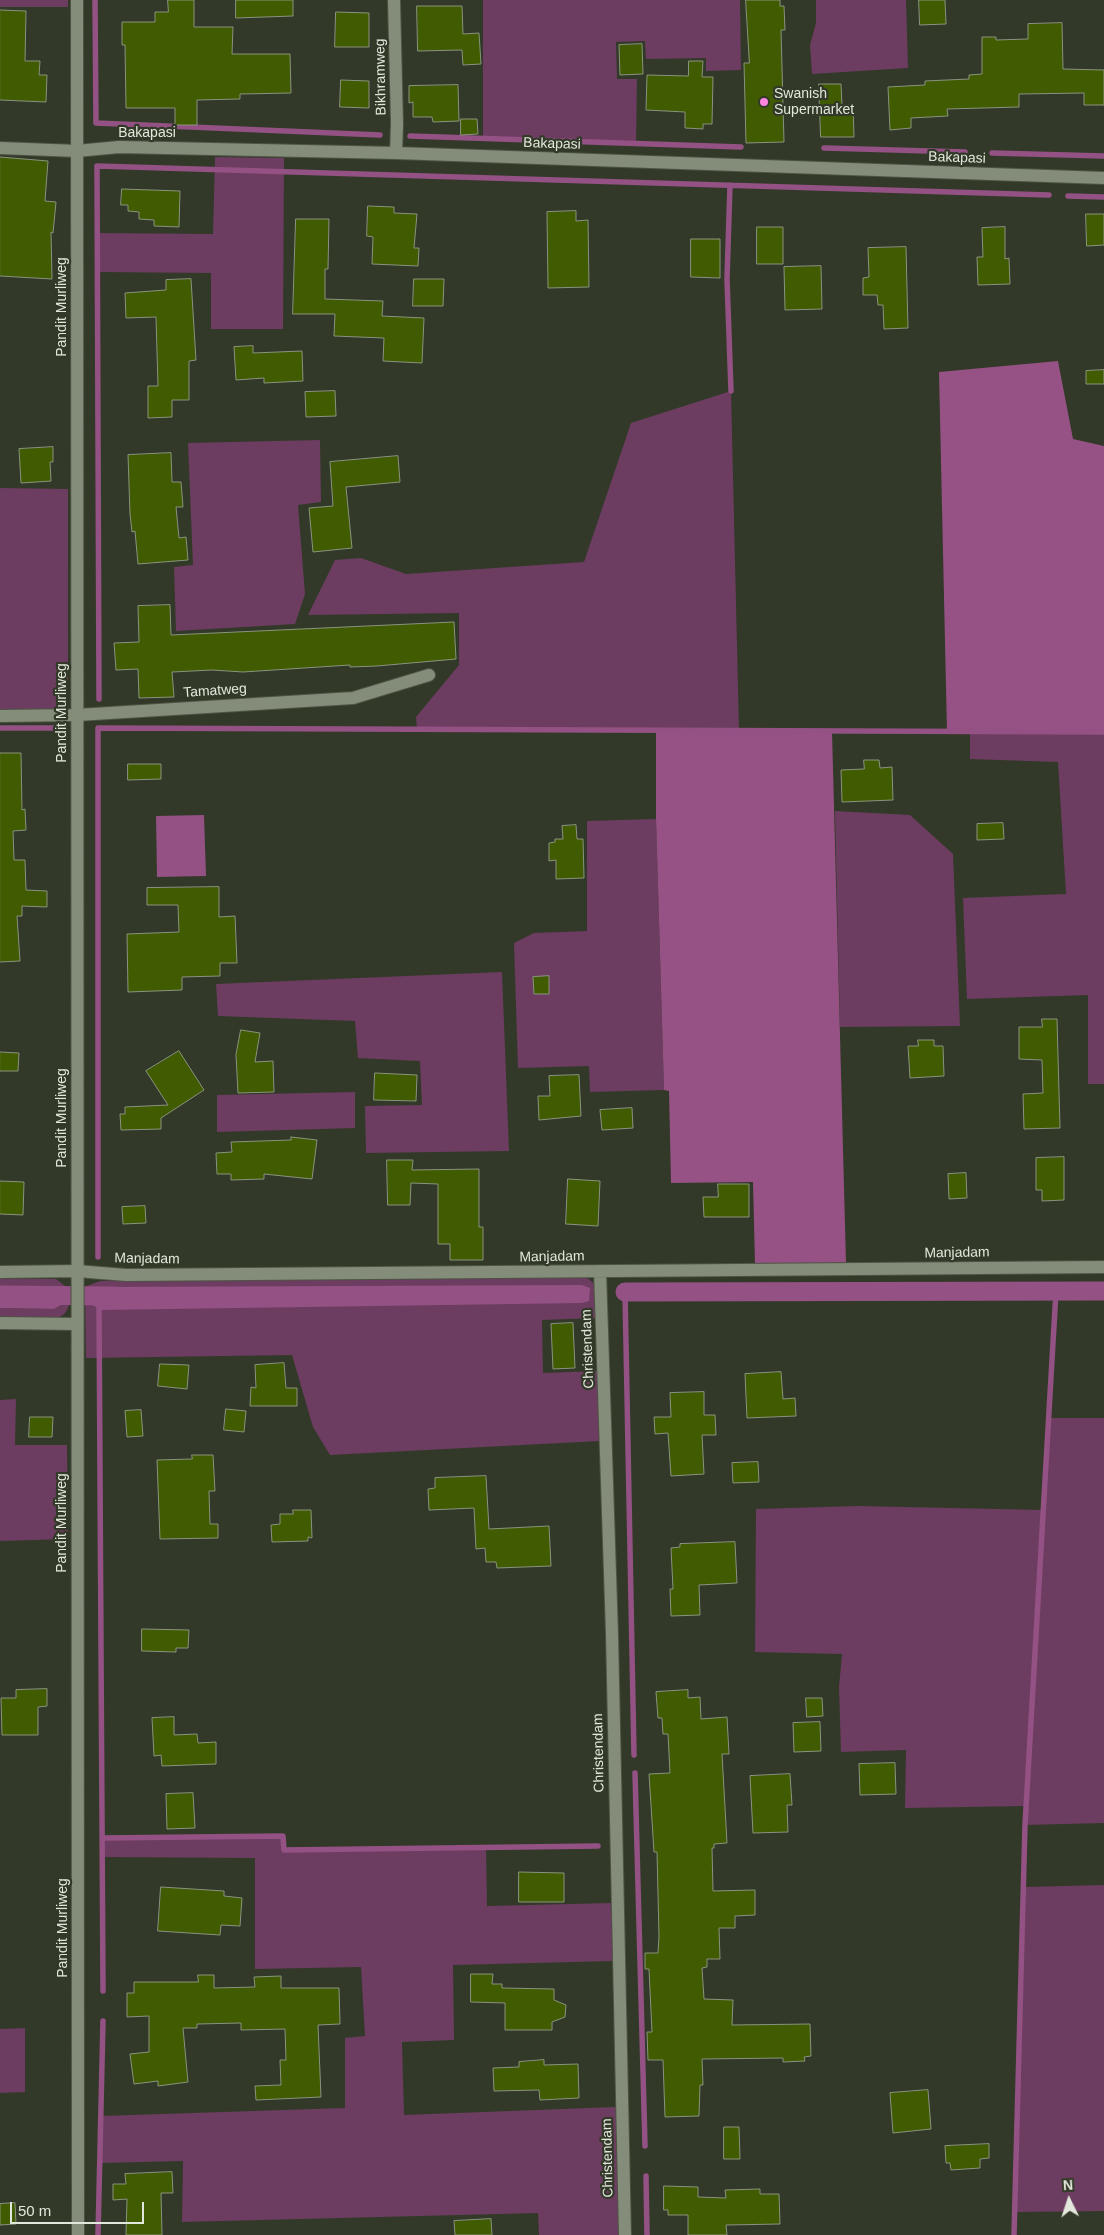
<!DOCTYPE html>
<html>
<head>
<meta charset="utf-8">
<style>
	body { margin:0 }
	#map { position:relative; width:1104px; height:2235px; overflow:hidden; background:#323928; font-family:Helvetica,sans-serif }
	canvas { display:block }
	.north { position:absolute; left:1044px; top:2175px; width:50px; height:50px; -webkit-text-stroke:4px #323928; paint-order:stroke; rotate:356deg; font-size:14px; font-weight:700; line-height:20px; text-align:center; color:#e2e7dc }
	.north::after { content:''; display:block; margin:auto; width:18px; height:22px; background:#e2e7dc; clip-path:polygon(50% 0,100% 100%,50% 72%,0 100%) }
	.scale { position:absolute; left:10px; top:2202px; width:134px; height:22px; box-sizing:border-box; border:2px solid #e2e7dc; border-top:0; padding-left:6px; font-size:15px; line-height:18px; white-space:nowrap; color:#e2e7dc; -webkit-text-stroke:4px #323928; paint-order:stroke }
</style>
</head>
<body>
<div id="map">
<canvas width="1104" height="2235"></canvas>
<div class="north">N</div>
<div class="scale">50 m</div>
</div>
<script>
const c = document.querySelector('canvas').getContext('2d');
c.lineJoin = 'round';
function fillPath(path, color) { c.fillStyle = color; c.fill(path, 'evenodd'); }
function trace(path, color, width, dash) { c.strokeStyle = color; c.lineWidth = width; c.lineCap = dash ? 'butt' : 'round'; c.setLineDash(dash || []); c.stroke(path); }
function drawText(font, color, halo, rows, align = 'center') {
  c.font = font + ' Helvetica,sans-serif'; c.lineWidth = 4.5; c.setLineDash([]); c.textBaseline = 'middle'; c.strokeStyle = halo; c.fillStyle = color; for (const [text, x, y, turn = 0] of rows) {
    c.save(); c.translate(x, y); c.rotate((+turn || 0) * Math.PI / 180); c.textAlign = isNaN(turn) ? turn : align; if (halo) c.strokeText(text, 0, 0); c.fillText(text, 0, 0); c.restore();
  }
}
fillPath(new Path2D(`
	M0,0H68V7H0Z
	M483,0H740L741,70L706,71V58L646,59L645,41L616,42L617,79H637L636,143L483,138Z
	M816,0H906L908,68L812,74L810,45L816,23Z
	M215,157L284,158L283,329H211V273L97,272V233L213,234Z
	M731,391L739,731L417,729L416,717L459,665V613L308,615L335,560L361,558L406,574L584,562L631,423Z
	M320,440L321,502L298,505L305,594L295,624L176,631L174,567L193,565L188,443Z
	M0,488L68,489V694C67,697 66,702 64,705C54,715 14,711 0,711Z
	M970,732H1104V1084H1088V995L967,999L963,898L1066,894L1058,762L970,759Z
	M835,811L910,815L953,854L960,1026L840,1027Z
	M656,819L664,1090L590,1092L589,1066L518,1068L514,943L534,933L587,931V821Z
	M502,972L509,1151L366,1153L365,1106L422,1105L420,1061L358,1058L355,1021L218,1016L216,984Z
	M355,1092V1128L217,1132V1095Z
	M581,1277L587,1278L595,1284L596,1318L542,1320L543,1373L597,1371L600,1441L330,1455L313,1427L292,1355L86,1358L85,1292L87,1286L100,1281Z
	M0,1279H56L69,1289C69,1303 71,1313 57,1318H0V1308L54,1309L63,1304L62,1290L52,1286H0Z
	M16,1399L15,1445H67L68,1539L0,1541V1400Z
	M1048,1418H1104V1823L1025,1825L1026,1806L905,1808L906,1750L841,1752L839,1687L842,1654L755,1652L756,1509L858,1506L1043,1510Z
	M283,1836L284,1850L486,1847L487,1906L612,1903L613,1961L453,1965L454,2040L402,2042L404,2115L616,2107L621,2235H539L538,2213L182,2222L183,2161L100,2163L101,2116L345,2108V2038L365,2036L361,1967L255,1969V1858L102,1857V1838Z
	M1104,1885V2211L1015,2212L1024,1887Z
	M25,2028V2092L0,2093V2029Z`), '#6c3d60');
fillPath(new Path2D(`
	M1058,361L1073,439L1104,446V732H947L939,372Z
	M656,730L832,731L846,1263L755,1264L753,1182L671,1183L669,1091L664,1090L656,819Z`), '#965285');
fillPath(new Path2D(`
	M204,815L206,876L157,877L156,816Z
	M582,1285L590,1288L589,1301L582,1303L101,1310L91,1304V1289L102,1287Z
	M0,1286H52L63,1290V1304L54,1309L0,1308Z`), '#945184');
trace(new Path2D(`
	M95,0L96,123L380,135
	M410,136L741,147
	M824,148L965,152
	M992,153L1104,156
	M730,185L727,279L731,391
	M1068,196L1104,197
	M99,699L97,166L1049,195
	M0,728H61
	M98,1257V728L1104,732
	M625,1292L634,1755
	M99,1303L103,1991
	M635,1773L645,2146
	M102,1838L283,1836L284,1850L598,1846
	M646,2176L647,2235
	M98,2235L103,2021
	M1014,2235L1025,1825L1056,1291`), '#945184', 5.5);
trace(new Path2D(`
	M625,1292L1104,1291
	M0,1295L116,1296`), '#945184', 19);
const building = new Path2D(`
	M168,0H194V27H233L232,54H290L291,93L240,94V99L197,100V125H175V108H126L125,45H122V22H155V12H168Z
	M236,0H293V16L236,18Z
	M746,0H780V6H784L785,30H781L784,142L746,143L744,63H749Z
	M919,0H945L946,24L920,25Z
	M417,6H462L463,34L479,33L481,64L463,65L462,50L418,51Z
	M0,10L26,11L25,61H40L39,75H47L46,102L0,100Z
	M336,12L369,13V47H335Z
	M1062,23L1063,69L1104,70V105H1084V93L1019,94V107L947,109L948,116L911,118V128L890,130L888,87L925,85V81L969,79V75L982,74V37H996V40L1028,39V24Z
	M642,44L643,74L620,75L619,45Z
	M689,61H703L702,77H713L712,124H703V129L685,128V112L646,110L647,75L688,76Z
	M341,80L369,81V108L340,107Z
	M819,84H841L842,105H853L854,137H821Z
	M458,85L459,121L433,122L432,117H413V102L409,103V86Z
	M461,119H477L478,134L461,135Z
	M0,157L48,161L45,201L56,202L53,233L51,232L52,279L0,276Z
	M122,189L180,191L179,227L154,226V220L139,219V212L128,211V205H121Z
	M368,206L394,207V213L417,214L414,248H419L418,266L372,264L373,237L367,236Z
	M576,211V221L588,220L589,287L548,288L547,212Z
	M1086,214H1104V245L1087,246Z
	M296,219H329L328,269H325V299L383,301L382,316L424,318L422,363L383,361L384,338L334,336L335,314H293Z
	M757,227H783V264H757Z
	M1005,227V259L1009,258L1010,284L978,285L977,257H983L982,228Z
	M691,239H720V278L691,277Z
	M906,247L908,328L884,329L883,305H878L877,295H863V278L869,277L868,248Z
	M821,266L822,309L785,310L784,267Z
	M191,279L196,360L189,361V400H172V417L148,418V386H158L156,317L126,318L125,293L166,290V280Z
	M414,279H444L443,306H413Z
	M253,346V353L302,351L303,381L264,383V378L236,380L234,347Z
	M1104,370V384H1086V371Z
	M335,391L336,416L306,417L305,392Z
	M53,447V462H50L51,481L21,483L19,449Z
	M171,453L172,482H181L183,507H176L179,538L186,537L188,560L138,564L135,531L132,532L130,514L128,455Z
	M398,456L400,482L346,487L352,548L313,552L309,508L333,506L330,462Z
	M170,605L171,635L454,622L456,659L377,666L350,667V665L243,672L212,670L172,672L174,697L139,698L138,669L116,670L114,643L139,642L138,606Z
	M0,753H21L22,810L25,809L26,830L13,831L14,860H25L26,890L47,891V907L22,906V916H17L20,961L0,962Z
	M864,760H879L880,768L892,767L893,800L842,802L841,770L864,769Z
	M128,764H161V779L128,780Z
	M1003,823L1004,839L977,840V824Z
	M576,825L577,839H583L584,878L556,879V860L549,861V843L555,842V839H563L562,826Z
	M219,887V917L235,916L237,963H220V976L182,977V990L128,992L127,934L179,932L178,905H147V888Z
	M549,976V994H534L533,977Z
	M1042,1019H1057L1060,1128L1024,1129L1023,1094L1043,1093L1042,1060L1019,1059V1027H1042Z
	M241,1030L260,1033L255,1062L273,1061L274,1092L238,1093L236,1055Z
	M918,1040H934V1046H943L944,1076L910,1078L908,1046H918Z
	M179,1051L204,1090L161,1118V1129L121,1130L120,1114H125V1107L168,1105L146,1071Z
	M0,1052L19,1053L18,1071H0Z
	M375,1073L417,1075L416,1101L374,1100Z
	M579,1075L581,1116L539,1120L538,1096H550L549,1076Z
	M632,1108L633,1128L602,1130L600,1110Z
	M291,1137L317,1140L312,1179L264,1174V1179L231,1180V1174H217L216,1153L232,1152L231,1142L291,1140Z
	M1064,1157V1200L1042,1201V1190H1036V1158Z
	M387,1160H413L412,1170L479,1169V1227H483V1260H450V1244H438V1184L411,1183L410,1205H388Z
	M966,1173L967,1198L949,1199L948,1174Z
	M568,1179L600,1181L598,1226L566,1224Z
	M0,1181L24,1182L23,1215L0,1214Z
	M718,1184H749V1217H704L703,1197H718Z
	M145,1206L146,1223L123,1224L122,1207Z
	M573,1323L575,1368L553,1369L551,1324Z
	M284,1363L286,1388H297V1406H250L251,1387L256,1388L255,1365Z
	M160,1364L189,1365L187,1389L158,1386Z
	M781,1372L783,1399L795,1398L796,1416L747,1418L745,1374Z
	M704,1392V1415H715L716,1435H702L704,1474L671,1476L668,1433L655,1434L654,1417H671L670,1393Z
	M226,1409L246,1411L244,1432L224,1430Z
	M141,1410L143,1436L127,1437L125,1411Z
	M30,1417H53L52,1437H29Z
	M192,1455H213L215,1491H209L210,1524H218V1538L160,1539L157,1460L192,1459Z
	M758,1462L759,1482L733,1483L732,1463Z
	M486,1476L489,1529L549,1526L551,1566L497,1568L496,1562H486L485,1548L476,1549L474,1508L429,1510L428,1489L435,1488V1478Z
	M293,1510H311L312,1538L308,1537V1541L272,1542L271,1525L280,1524V1514H293Z
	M735,1542L737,1583L699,1585L700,1615L671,1616L670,1589H673L671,1548L680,1547V1544Z
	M142,1629L189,1630L188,1648H176V1652L142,1651Z
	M47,1689V1706L38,1707V1735H2L1,1698H16V1690Z
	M688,1690V1698L700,1697L701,1719L727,1717L729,1754H722L727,1843L714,1844V1848H712L713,1891L755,1890V1915L735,1916V1928H719L720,1959H707V1967L702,1968L704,1999L733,2000L732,2025L810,2024L811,2056L804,2057L805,2061L783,2062V2058L702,2059L703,2085H700L699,2116L665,2117L663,2060H648L647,2032H652L649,1969H645V1953H658L659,1936L657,1852H654L649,1774L670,1773L668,1734H663L662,1718H658L656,1692Z
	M806,1698H822L823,1716L807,1717Z
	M174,1717V1735L197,1734L198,1743L216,1742V1764L162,1766L161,1755L154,1756L152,1718Z
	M820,1722L821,1751L794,1752L793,1723Z
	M895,1763L896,1794L860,1795L859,1764Z
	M790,1774L792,1805H787L788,1832L753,1833L750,1776Z
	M193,1793L195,1828L167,1829L166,1794Z
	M519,1872L564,1873V1902H519Z
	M161,1887L224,1891V1896L242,1898L240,1926L221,1925L220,1935L158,1931Z
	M471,1974H493L492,1984H502V1988L554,1989V2000L566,2005L565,2017L552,2022V2030H505V2003L471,2002Z
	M198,1975H214V1988L255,1987L254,1977L281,1976V1988H339L340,2024L318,2025L321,2097L256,2100L255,2086L281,2085L280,2060H286L285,2029L241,2030V2023L197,2024V2028H183L188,2082L158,2086V2081L134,2084L130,2054L149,2052V2016L127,2017V1993H134V1982H198Z
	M544,2060V2065L578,2064L579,2098L540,2100L539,2090L494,2091L493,2068L519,2067V2062Z
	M928,2090L931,2129L893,2133L890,2093Z
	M724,2127H739L740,2159H724Z
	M989,2144V2158L980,2159V2168L951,2170L950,2163H946L945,2146Z
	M172,2172L173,2193H161L162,2235H126L127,2199L113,2200V2184H126L125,2174Z
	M664,2186L698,2187V2197L726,2198L725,2190L760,2189V2194H779L780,2224L726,2225L727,2235H688V2215H668V2210H664Z
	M15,2203L16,2224L0,2225V2204Z
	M491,2219L492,2235H455L454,2221Z`);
fillPath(building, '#405b00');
trace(building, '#8a937f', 1);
const street = new Path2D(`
	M394,0L397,124L396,153
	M0,148L77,151L119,147L396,153L1104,178
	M0,716L77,715L353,698L429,675
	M600,1271L612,1634L625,2235
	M0,1272L77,1271L126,1275L1104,1267
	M0,1323L77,1324`);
const secondary = new Path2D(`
	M77,0L78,2235`);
trace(street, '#4e5445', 14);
trace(secondary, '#4e5445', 14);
trace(street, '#848d79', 12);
trace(secondary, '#848d79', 12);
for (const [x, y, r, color] of [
	[764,102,5,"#fe86e1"]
]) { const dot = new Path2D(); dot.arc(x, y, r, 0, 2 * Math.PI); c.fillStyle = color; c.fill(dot); trace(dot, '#323928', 2); }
drawText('14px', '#e2e7dc', '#323928', [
	["Bikhramweg",381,77,-91],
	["Bakapasi",147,133],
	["Bakapasi",552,144,2],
	["Bakapasi",957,158,2],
	["Pandit Murliweg",62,307,-90],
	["Tamatweg",215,691,-4],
	["Pandit Murliweg",62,713,-90],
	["Pandit Murliweg",62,1118,-90],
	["Manjadam",957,1253,-1],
	["Manjadam",552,1257,-1],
	["Manjadam",147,1259,1],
	["Christendam",588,1349,-92],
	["Pandit Murliweg",62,1523,-90],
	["Christendam",599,1753,-91],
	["Pandit Murliweg",63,1928,-90],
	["Christendam",608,2158,-91]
]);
drawText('14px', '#e2e7dc', '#323928', [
	["Swanish",774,94],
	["Supermarket",774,110]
], 'left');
</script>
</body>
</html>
